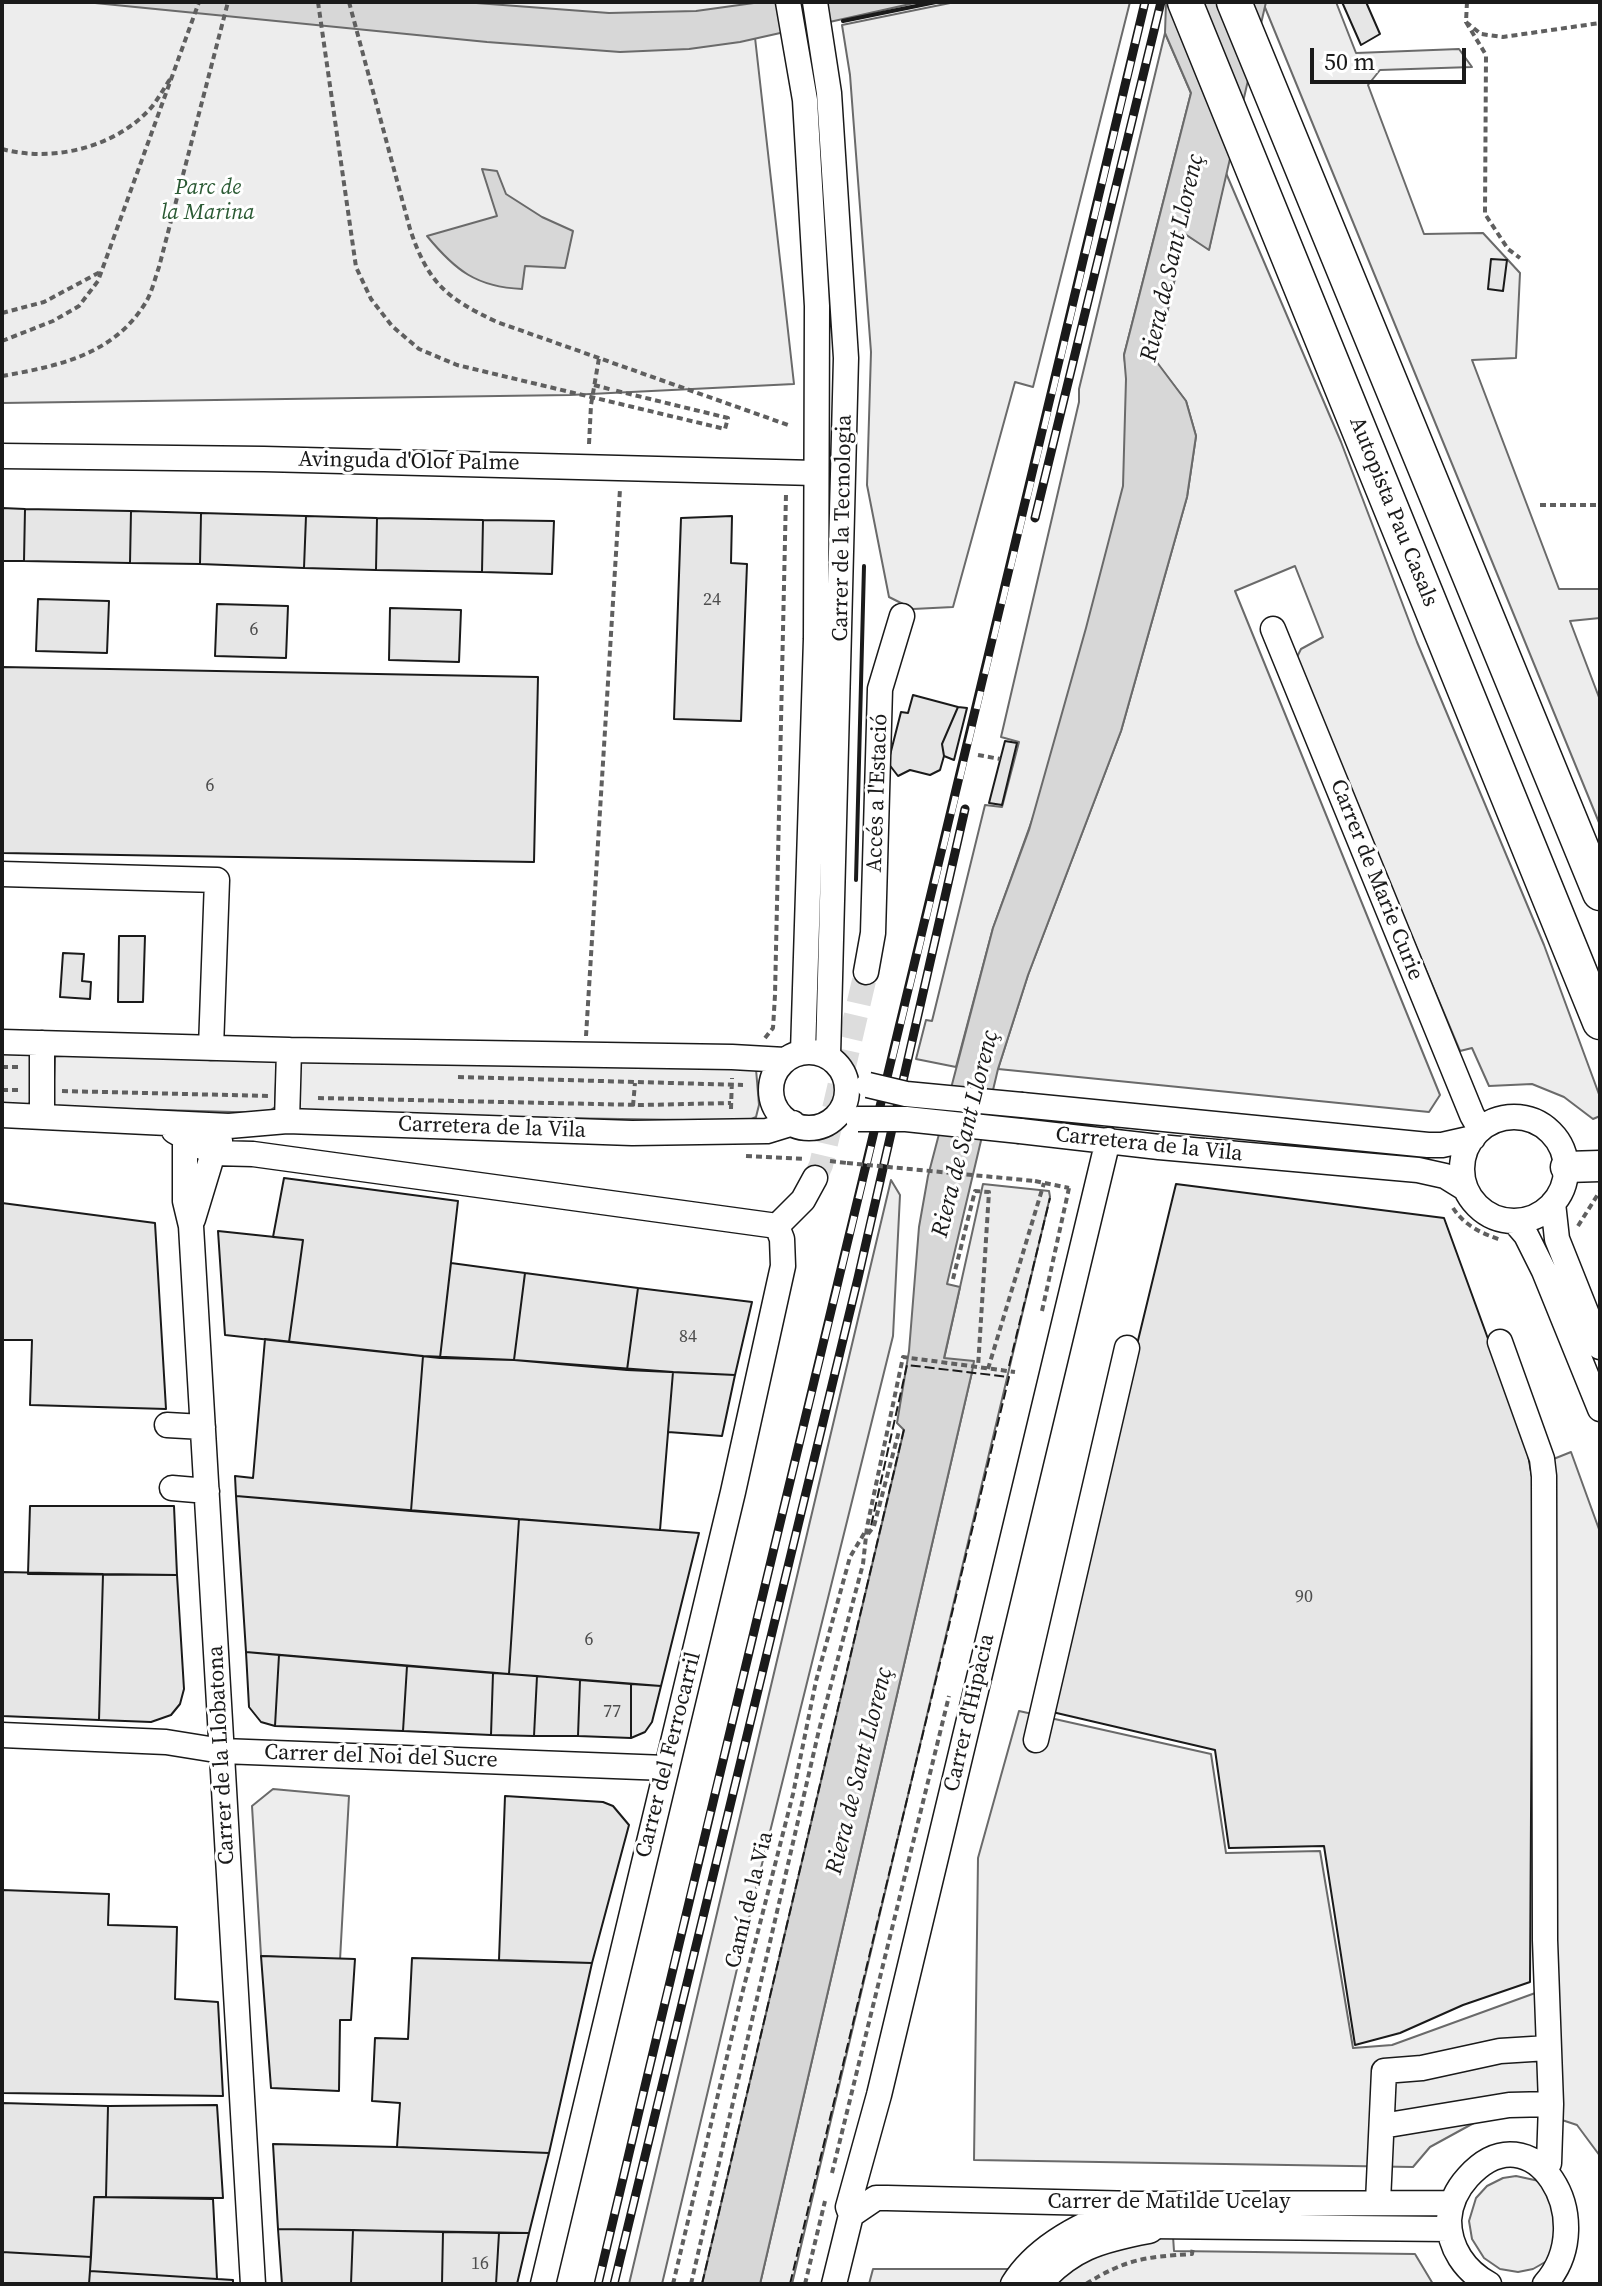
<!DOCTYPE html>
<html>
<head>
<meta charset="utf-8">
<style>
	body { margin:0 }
	#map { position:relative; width:1602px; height:2286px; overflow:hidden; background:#fff; font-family:"Source Serif 4",serif }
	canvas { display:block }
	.frame { position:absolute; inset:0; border:4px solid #1a1a1a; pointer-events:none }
	.scale { position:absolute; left:1310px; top:48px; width:156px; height:36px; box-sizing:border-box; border:4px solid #1a1a1a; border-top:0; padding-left:10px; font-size:24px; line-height:28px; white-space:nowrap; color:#1a1a1a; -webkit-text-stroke:6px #fff; paint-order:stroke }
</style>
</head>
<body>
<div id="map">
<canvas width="1602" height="2286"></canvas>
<div class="frame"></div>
<div class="scale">50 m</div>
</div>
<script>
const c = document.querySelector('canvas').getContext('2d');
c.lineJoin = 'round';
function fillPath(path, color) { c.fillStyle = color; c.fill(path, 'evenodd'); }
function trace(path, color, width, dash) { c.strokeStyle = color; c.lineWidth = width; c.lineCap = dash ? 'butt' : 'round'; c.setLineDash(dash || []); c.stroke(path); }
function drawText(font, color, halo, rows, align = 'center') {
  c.font = font + ' "Source Serif 4",serif'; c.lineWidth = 6; c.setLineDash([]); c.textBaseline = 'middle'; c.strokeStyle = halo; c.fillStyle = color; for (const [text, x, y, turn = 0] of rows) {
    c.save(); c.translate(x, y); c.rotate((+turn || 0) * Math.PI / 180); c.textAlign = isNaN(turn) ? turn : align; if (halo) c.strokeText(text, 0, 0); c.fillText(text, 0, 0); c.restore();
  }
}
const built = new Path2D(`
	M2,2H751L794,384L570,395L2,403Z
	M955,2H1130L1033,387L1015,382L953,607L913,609L889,597L867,485L871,352L850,75L842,25Z
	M1266,2H1336L1356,53L1459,49L1472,67L1380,70L1368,85L1424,234L1483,233L1520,273L1516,358L1472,360L1559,589H1600V618L1570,621L1600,700V825L1264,5Z
	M1165,33L1191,93L1124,355L1139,469L1086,671L993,928L956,1067L916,1059L926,1020L932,1021L985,805L1002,807L1019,742L1001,737L1079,402V389Z
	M1226,173L1341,442L1417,642L1544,945L1600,1097V1116L1593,1119L1564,1097L1532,1084L1489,1086L1472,1048L1460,1051L1298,666L1297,657L1301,649L1323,637L1295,566L1235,591L1440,1095L1429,1112L998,1069L1028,975L1121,731L1187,497L1196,436L1186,401L1156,362L1185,234L1209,249Z
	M2,1050L29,1053L32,1058V1100L28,1106L2,1107Z
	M61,1051L277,1057L275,1107L267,1113L59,1107L53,1104L55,1057Z
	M304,1058L756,1069L759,1105L756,1117L747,1121L305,1114L300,1112L297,1106L298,1064Z
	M891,1180L900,1195L893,1336L761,1868L662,2284H629Z
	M983,1184L1049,1191L1050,1197L792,2284H760L972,1372L942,1368Z
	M1571,1452L1600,1532V2156L1577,2125L1541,2113L1483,2118L1430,2147L1413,2167L974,2160L978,1858L1019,1711L1211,1754L1226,1853L1320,1851L1353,2048L1392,2045L1538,1992L1536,1466Z
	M273,1789L349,1796L340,1960L261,1956L252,1806Z
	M1516,2176L1539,2181L1565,2225L1547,2261L1533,2269L1518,2272L1500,2269L1484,2258L1472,2239L1469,2221L1476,2198L1487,2186L1503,2178Z
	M1173,2236L1174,2251L1415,2254L1433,2284H1048L1095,2249Z
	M873,2269H1011L1004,2284H869Z`);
fillPath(built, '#ededed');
trace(built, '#6a6a6a', 2);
const water = new Path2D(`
	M85,2H463L609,13L696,11L761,2H919L740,42L689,49L620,52L487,42Z
	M1166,2H1266L1209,250L1185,234L1156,361L1186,401L1196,436L1187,497L1121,731L1028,975L998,1069L947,1284L960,1287L944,1358L974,1361L972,1372L760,2284H702L904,1430L897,1423L909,1351L919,1227L928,1176L993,928L1029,830L1086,628L1123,486L1126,379L1124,355L1191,93L1165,33Z
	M482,169L497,171L506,194L542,217L573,231L565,268L525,266L522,289C476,287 455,270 427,236L497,216Z`);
fillPath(water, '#d7d7d7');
trace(water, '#6a6a6a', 2);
const building = new Path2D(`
	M1342,2H1366L1380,34L1361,45Z
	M1491,259L1507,260L1503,291L1488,289Z
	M2,508L25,509L24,561H2Z
	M25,509L131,511L130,563L24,561Z
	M131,511L201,513L200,564L130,563Z
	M201,513L306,516L304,568L200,564Z
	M306,516L377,518L376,570L304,568Z
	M732,516L731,563L747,564L741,721L674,719L681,518Z
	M377,518L483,520L482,572L376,570Z
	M483,520L554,521L552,574L482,572Z
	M38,599L109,601L107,653L36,651Z
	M217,604L288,606L286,658L215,656Z
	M390,608L461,610L459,662L389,660Z
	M2,667L538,677L534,862L2,853Z
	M913,695L958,707L942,744L944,756L940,770L930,775L910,770L898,776L888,763L901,712L908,713Z
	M958,707L967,708L954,760L944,756L942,744Z
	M1005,741L1017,743L1002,805L989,803Z
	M119,936H145L143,1002H118Z
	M63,953L84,954L82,981L91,982L90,999L60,997Z
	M284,1178L458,1201L440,1358L289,1342L303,1240L273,1237Z
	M1176,1184L1444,1218L1526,1443L1533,1483L1530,1982L1463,2005L1400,2033L1355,2045L1324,1846L1229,1848L1215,1750L1048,1711Z
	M2,1203L155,1223L166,1409L30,1405L32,1340H2Z
	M218,1231L303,1240L289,1342L225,1335Z
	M451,1263L525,1273L514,1360L440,1358Z
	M525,1273L638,1288L627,1370L514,1360Z
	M638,1288L752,1302L735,1375L627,1370Z
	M265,1339L423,1356L411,1511L236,1496L235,1476L253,1478Z
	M423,1356L514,1360L673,1372L660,1530L411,1511Z
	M673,1372L735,1375L722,1436L668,1432Z
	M236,1496L519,1519L509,1674L246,1652Z
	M30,1506H174L177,1575L28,1574Z
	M519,1519L699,1533L661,1686L509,1674Z
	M2,1572L103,1574L99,1720L2,1716Z
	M103,1574L177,1575L184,1689L180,1704L171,1715L151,1722L99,1720Z
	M246,1652L279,1655L275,1726L261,1722L249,1707Z
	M279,1655L407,1666L403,1731L275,1726Z
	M407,1666L493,1673L491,1735L403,1731Z
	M493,1673L537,1676L534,1736L491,1735Z
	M537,1676L580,1680L578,1736H534Z
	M580,1680L631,1684V1738L578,1736Z
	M631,1684L661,1686L652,1722L645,1732L631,1738Z
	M505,1796L603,1802L613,1806L629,1825L592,1963L499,1960Z
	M2,1890L109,1894L108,1925L177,1927L175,1999L218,2002L223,2096L2,2093Z
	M261,1956L355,1959L351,2020H340L339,2091L271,2088Z
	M412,1958L592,1963L549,2153L397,2147L400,2103L372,2101L375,2038L408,2039Z
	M2,2103L108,2106L106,2197H94L91,2257L2,2252Z
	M217,2105L223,2198L106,2197L108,2106Z
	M273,2144L397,2147L549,2153L529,2233L278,2229Z
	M94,2197L213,2199L217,2279L90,2271Z
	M278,2229L353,2230L351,2284H282Z
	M353,2230L443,2232L442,2284H351Z
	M443,2232L499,2233L496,2284H442Z
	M499,2233H529L517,2284H496Z
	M2,2252L91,2257L89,2284H2Z
	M90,2271L233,2280V2284H89Z`);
fillPath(building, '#e6e6e6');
trace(building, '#1a1a1a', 2);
trace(new Path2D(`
	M815,1178L821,1165L866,972`), '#ddd', 24, [24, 12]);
const minor = new Path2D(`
	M788,2L805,100L817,306L816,639L803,1052
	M815,2L829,93L846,358L828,1056
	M2,456L264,459L815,473
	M1273,629L1472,1115L1480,1129
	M2,874L217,880L211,1048
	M866,972L873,933L880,689L902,616
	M2,1042L289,1050L732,1057L785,1060
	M771 1090a38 38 0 1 1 76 0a38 38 0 1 1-76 0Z
	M1022,1105L1428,1145H1442L1473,1138
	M2,1115L229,1126L287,1121L632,1133L767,1131L793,1123
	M42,1116V1043
	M1462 1169a52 52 0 1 1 104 0a52 52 0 1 1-104 0Z
	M287,1121L289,1050
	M174,1131L213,1153L253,1154L777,1226
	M1020,1131L1159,1147L1418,1170L1445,1176L1466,1189
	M185,1137V1201L191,1226L253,2284
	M1553,1203L1557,1239L1600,1347
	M193,1219L213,1153L220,1141
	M1514,1221L1526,1235L1544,1271L1600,1409
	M777,1226L803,1200L815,1178
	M1500,1342L1542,1459L1544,1476L1545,1940L1551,2104L1549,2163
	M167,1425L203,1427
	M172,1488L207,1491
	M2,1735L166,1742L222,1751L666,1768
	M1036,1740L1127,1348
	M1382,2126L1509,2105L1551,2104
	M1378,2202L1384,2071L1422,2068L1500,2051L1548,2048
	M851,2215L876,2198H887L1138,2204L1452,2203
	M1148,2226L1449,2229
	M543,2284L733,1492L783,1266L782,1239L777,1226
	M834,2284L851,2215L848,2207L879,2095L1108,1140
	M1013,2284C1037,2245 1087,2221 1128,2207
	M1489,2284C1465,2271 1449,2248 1449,2220C1450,2204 1457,2189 1468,2177C1532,2106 1602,2220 1545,2284`);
const major = new Path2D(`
	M1566,1167L1600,1166`);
const highway = new Path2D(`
	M1185,2L1600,1022
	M1234,2L1600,893
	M1033,2284C1067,2244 1099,2235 1148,2226`);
trace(minor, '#1a1a1a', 27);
trace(major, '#1a1a1a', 33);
trace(highway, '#1a1a1a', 37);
trace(new Path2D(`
	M349,2L410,229C428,283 446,298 497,322L791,426
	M1467,2L1466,22L1481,34L1503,37L1600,23
	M1466,22L1486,55L1485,214L1508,249L1520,258
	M2,149C50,162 110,149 146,113C156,104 163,89 171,78
	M2,313L44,302L102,271
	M2,341L53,321L79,306L98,281L199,2
	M2,376C58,366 114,355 146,302C152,292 155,278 159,267L228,2
	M594,385L613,390
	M589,444L591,405L599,358
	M1540,505H1600
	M978,755L1000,759
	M586,1036L620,489
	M765,1038L773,1028L775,995L786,494
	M2,1067H21
	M458,1077L743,1085
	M2,1090H21
	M62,1091L269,1096
	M318,1098L642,1105L731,1103
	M633,1106L635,1083
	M731,1109L732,1078
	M746,1156L805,1159
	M830,1161L847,1163
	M1035,1181L1069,1188
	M1453,1208C1465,1226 1481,1233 1501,1240
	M1578,1226L1600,1191
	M953,1279L975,1191L989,1192L978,1367
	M1042,1311L1069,1188
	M988,1369L1044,1183
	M868,1534L874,1526L899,1431
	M832,2173L949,1696
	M673,2284L740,2002L793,1794L816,1681L850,1557L865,1532
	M691,2284L819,1730L863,1564L867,1527L903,1357L1015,1372
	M805,2284L825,2201
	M1086,2284C1126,2259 1145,2257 1192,2254L1193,2247`), '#5f5f5f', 4, [6, 4]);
trace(minor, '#fff', 24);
trace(major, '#fff', 30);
trace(highway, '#fff', 34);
const rail = new Path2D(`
	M1035,518L1161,2
	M598,2284C778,1523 966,764 1145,2
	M614,2284L858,1278L965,809`);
trace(rail, '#1a1a1a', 9);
trace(rail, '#fff', 6, [18]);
const minorBridge = new Path2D(`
	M868,1085L906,1094L1022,1105
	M858,1119H906L1020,1131`);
trace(minorBridge, '#1a1a1a', 27, []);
trace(new Path2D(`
	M318,2L356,267L371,299L392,326L419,349L457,365L725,429L728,418L613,390
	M847,1163L1035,1181`), '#5f5f5f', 4, [6, 4]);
trace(minorBridge, '#fff', 24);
trace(new Path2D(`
	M1009,1366L1050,1198
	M702,2284L904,1429
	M790,2284L1009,1377L907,1365L871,1526`), '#1a1a1a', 2, [10, 4]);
trace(new Path2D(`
	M843,21L936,2
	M856,880L864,566`), '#1a1a1a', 4);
drawText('18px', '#4d4d4d', null, [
	["24",712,600],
	["6",254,630],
	["6",210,786],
	["84",688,1337],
	["90",1304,1597],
	["6",589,1640],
	["77",612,1712],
	["16",480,2264]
]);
drawText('italic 22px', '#2b5a34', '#fff', [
	["Parc de",208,188],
	["la Marina",208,213]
]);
drawText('22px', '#1a1a1a', '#fff', [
	["Avinguda d'Olof Palme",409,462,1],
	["Autopista Pau Casals",1393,512,68],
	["Carrer de la Tecnologia",843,528,-89],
	["Accés a l'Estació",878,793,-88],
	["Carrer de Marie Curie",1376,880,68],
	["Carretera de la Vila",492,1128,2],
	["Carretera de la Vila",1149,1145,6],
	["Carrer d'Hipàcia",970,1713,-77],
	["Carrer de la Llobatona",222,1755,-93],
	["Carrer del Ferrocarril",669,1755,-76],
	["Carrer del Noi del Sucre",381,1757,2],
	["Camí de la Via",750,1900,-76],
	["Carrer de Matilde Ucelay",1169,2202]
]);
drawText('italic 24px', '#1a1a1a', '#fff', [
	["Riera de Sant Llorenç",1173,258,-77],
	["Riera de Sant Llorenç",966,1134,-76],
	["Riera de Sant Llorenç",860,1771,-76]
]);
</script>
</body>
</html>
